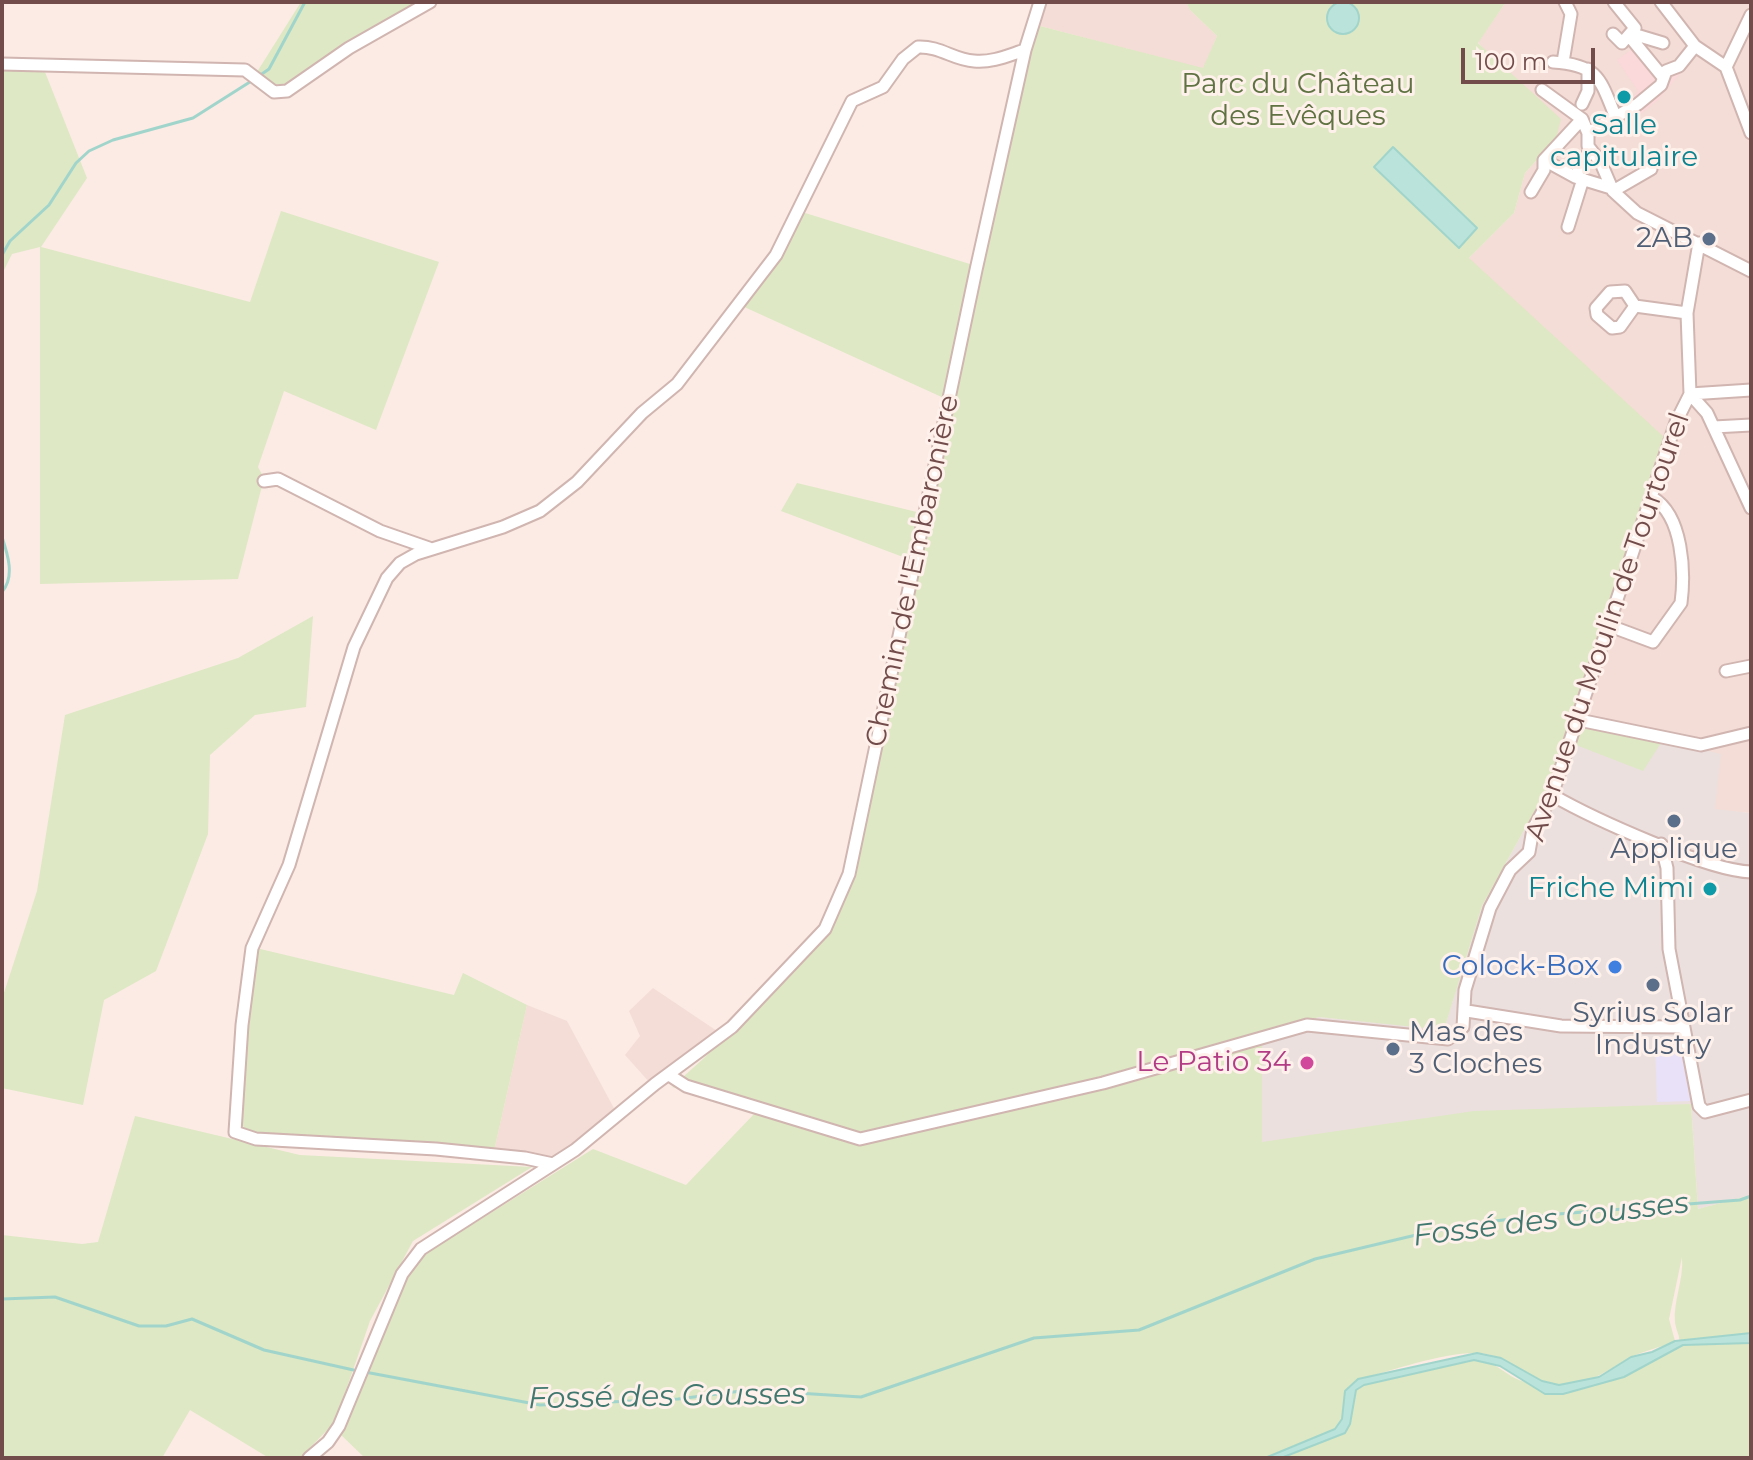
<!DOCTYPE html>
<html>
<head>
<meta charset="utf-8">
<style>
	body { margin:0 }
	#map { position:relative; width:1753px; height:1460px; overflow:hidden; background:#fbebe4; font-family:Montserrat,sans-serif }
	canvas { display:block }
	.frame { position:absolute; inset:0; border:4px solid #724c4b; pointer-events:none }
	.scale { position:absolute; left:1461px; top:48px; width:134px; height:36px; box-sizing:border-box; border:4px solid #724c4b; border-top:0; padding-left:10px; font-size:24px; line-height:28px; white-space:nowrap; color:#724c4b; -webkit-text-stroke:6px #fef0ea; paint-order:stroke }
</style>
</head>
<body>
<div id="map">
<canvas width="1753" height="1460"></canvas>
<div class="frame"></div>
<div class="scale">100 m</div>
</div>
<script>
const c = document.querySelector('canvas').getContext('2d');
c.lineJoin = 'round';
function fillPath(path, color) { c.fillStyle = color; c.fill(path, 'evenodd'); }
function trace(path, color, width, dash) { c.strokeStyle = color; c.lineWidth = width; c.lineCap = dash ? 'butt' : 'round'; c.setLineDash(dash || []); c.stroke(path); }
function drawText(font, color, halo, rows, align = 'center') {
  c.font = font + ' Montserrat,sans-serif'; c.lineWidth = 6; c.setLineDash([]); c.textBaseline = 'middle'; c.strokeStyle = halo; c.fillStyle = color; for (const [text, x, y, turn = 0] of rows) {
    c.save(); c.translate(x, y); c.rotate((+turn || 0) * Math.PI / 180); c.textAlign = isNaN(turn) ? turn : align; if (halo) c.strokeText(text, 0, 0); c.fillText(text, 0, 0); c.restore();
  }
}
fillPath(new Path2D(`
	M1036,2H1186L1190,10L1217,36L1204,69L1036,25Z
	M1506,2H1751V813L1715,810L1574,719L1469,258L1514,213L1525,173L1556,139L1478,42Z
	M653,988L720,1033L651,1084L625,1055L640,1036L629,1011Z
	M527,1005L567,1021L616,1112L559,1158L494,1151Z`), '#f4ddd6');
fillPath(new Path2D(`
	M1632,49L1657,78L1682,55L1690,62L1657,101L1638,116L1633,97L1638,91L1617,60Z`), '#fbd8da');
fillPath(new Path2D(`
	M1574,719L1721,754L1715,809L1751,813V1195L1698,1209L1691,1104L1262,1143V1033L1319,1017L1444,1029L1482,906L1549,785Z`), '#ebe0de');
fillPath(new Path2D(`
	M1655,1039H1680L1691,1101L1657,1102Z`), '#e8e1f7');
fillPath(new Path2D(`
	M301,2H421L345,44L285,86L265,82L257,72Z
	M1186,2H1506L1478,43L1561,119L1556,139L1525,173L1514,213L1469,258L1665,438L1574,719L1549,785L1482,906L1444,1030L1319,1017L1083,1086L863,1137L672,1087L704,1058L828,931L853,874L1036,25L1203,68L1217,36L1190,10Z
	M43,67L87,178L41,247L250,302L281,211L439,262L376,430L284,391L258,467L264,478L238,579L40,584V247L12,254L2,274V69Z
	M802,212L973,265L946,399L740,305Z
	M797,483L921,513L911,560L781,511Z
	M313,616L306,707L255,715L210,755L208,834L156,971L104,1000L83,1105L2,1088V999L37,891L65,715L238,658Z
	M1582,725L1661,743L1643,771L1576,745Z
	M256,948L454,995L463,973L527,1005L494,1151L248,1133L238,1119L245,1024Z
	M1262,1042V1142L1474,1111L1691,1104L1698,1209L1751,1195V1458H1281L1345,1433L1350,1424L1356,1390L1364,1385C1390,1380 1456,1359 1478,1360C1497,1362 1506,1376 1522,1381C1580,1402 1629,1376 1678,1347C1682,1337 1676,1332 1675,1322C1673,1302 1684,1279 1682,1257L1669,1319L1675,1341C1660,1348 1642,1351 1629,1358C1607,1370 1579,1393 1550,1384C1525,1376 1506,1354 1478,1353C1442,1352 1393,1371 1358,1379L1345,1391L1342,1419L1335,1429L1265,1458H365L339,1433L405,1280L425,1254L593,1149L686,1185L756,1112L861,1142Z
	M135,1116L300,1155L532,1167L413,1241L370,1321L335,1422L300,1458H269L190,1410L162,1458H2V1235L82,1244L98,1242Z`), '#dee8c4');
const water = new Path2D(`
	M1327 18a16 16 0 1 1 32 0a16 16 0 1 1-32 0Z
	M1393,147L1477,228L1459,248L1374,167Z
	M1751,1333V1343L1683,1345L1624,1377L1563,1394H1545L1500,1366L1474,1360L1364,1385L1356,1390L1350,1424L1345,1433L1281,1458H1265L1335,1429L1342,1419L1345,1391L1358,1379L1477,1353L1501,1358L1542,1381L1559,1385L1599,1377L1631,1357L1652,1352L1675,1341Z`);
fillPath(water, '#bae3dc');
trace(water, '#a1d5cb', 2);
trace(new Path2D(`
	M259,76L269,69L305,2
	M2,255L10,241L49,205L76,163L89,151L113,140L193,118L253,80
	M2,537C8,555 15,577 2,592
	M2,1299L55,1297L139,1326H166L192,1319L264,1350L358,1371
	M365,1372L540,1405L678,1399L749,1390L861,1397L1034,1338L1139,1330L1315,1259L1416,1235L1476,1223L1558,1214L1740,1200L1751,1196`), '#a1d5cb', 3);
const minor = new Path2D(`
	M1661,2L1695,46L1726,67
	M1613,34L1622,43L1635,28L1614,2
	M1633,34L1663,43
	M1630,37L1662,76
	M1553,62C1599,65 1600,79 1616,118
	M1563,62L1571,14L1565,2
	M2,64L245,70L274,92L287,91L349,48L430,2
	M1726,67L1751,133
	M1726,67L1751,15
	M1542,90L1582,119L1588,133V146L1601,163L1613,191L1637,213L1751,271
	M1582,104L1588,91V69
	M1588,133L1638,104L1661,85L1666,71L1679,66L1695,46
	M1590,150L1575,177L1611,188
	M1544,160L1575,177
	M1613,191L1651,169
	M1531,192L1544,170V160L1582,119
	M1568,227L1583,179
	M1635,306L1620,327L1612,328L1597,315L1596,308L1610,292L1625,291L1635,306L1687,313
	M1690,394L1707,413L1751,508
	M1690,394L1751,390
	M1714,427L1751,425
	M264,481L278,479L380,531L429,548
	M1610,626L1653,642L1681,603C1685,572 1683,516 1653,498
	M1726,671L1751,666
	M1579,720L1701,745L1751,733
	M1552,795C1592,818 1708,871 1751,872
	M1661,844L1667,868L1669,949L1699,1106L1705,1112L1751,1100
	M1467,1011L1561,1026L1684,1027
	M669,1075L686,1086L860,1139L1103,1083L1307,1025L1448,1039L1463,1027L1465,990L1490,908L1510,870L1529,852L1533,829L1552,795L1676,422L1690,394L1687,313L1699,243
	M553,1164L525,1158L436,1149L256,1139L235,1132L242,1025L252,948L289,865L354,647L387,578L400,563L416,554L503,527L540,511L577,482L642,413L677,384L776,255L852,101L883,87L903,59L918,47C940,46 954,60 974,61C992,63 1009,55 1025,50
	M309,1458L328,1442L339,1426L402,1274L421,1249L575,1150L655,1084L732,1027L825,929L849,874L976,270L1025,50L1040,2`);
trace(minor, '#d0b5b0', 15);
trace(minor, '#fff', 11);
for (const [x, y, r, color] of [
	[1624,97,8,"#0f9aa8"],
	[1709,239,8,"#5c6f8a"],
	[1674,821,8,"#5c6f8a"],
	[1710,889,8,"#0f9aa8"],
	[1615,967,8,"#3f7fe0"],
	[1653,985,8,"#5c6f8a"],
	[1393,1049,8,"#5c6f8a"],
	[1307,1063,8,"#d1479c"]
]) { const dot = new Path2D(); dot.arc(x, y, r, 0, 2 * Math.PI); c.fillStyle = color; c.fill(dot); trace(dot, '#fef0ea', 3); }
drawText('28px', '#5f7241', '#fef0ea', [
	["Parc du Château",1298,85],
	["des Evêques",1298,117]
]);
drawText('28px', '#0d838f', '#fef0ea', [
	["Salle",1624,126],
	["capitulaire",1624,158],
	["Friche Mimi",1694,889,"right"]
]);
drawText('28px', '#4e5e75', '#fef0ea', [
	["2AB",1693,239,"right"],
	["Applique",1674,850],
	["Syrius Solar",1653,1014],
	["Industry",1653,1046],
	["Mas des",1409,1033,"left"],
	["3 Cloches",1409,1065,"left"]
]);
drawText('28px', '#724c4b', '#fef0ea', [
	["Chemin de l'Embaronière",913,571,-78],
	["Avenue du Moulin de Tourtourel",1608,627,-71]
]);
drawText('28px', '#366cbe', '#fef0ea', [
	["Colock-Box",1599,967]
], 'right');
drawText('28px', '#b23c85', '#fef0ea', [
	["Le Patio 34",1291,1063]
], 'right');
drawText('italic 30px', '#40776e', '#fef0ea', [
	["Fossé des Gousses",1551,1220,-7],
	["Fossé des Gousses",667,1397,-1]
]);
</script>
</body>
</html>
